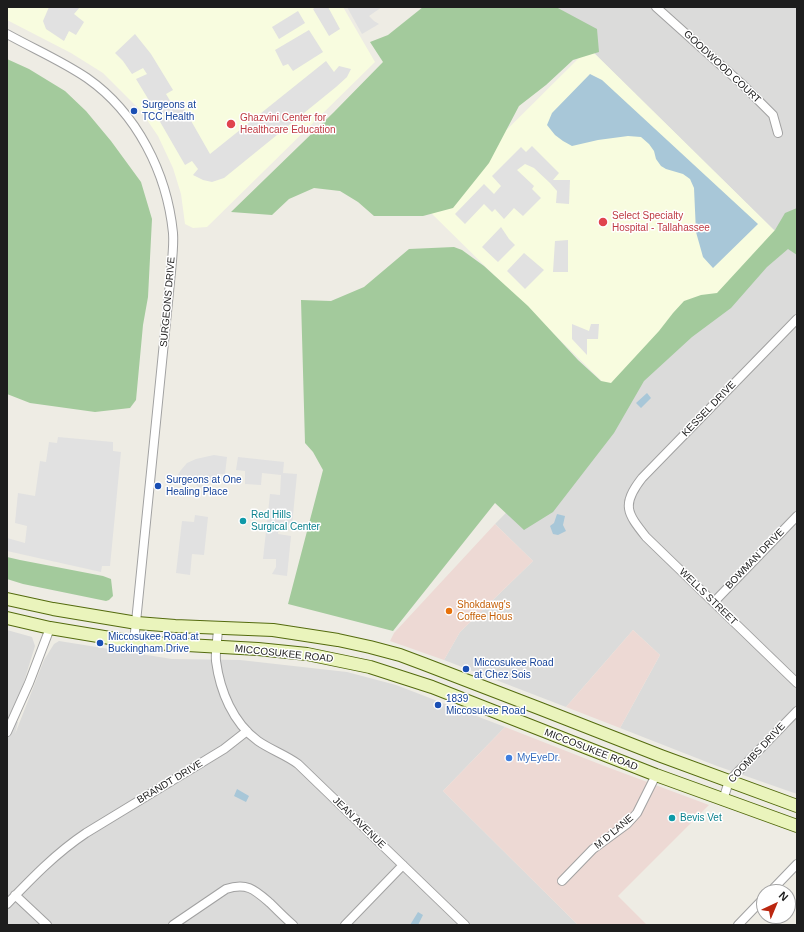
<!DOCTYPE html>
<html>
<head>
<meta charset="utf-8">
<style>
	body { margin:0 }
	#map { position:relative; width:804px; height:932px; overflow:hidden; background:#eeece4; font-family:Arial,sans-serif }
	canvas { display:block }
	.frame { position:absolute; inset:0; border:8px solid #1d1d1d; pointer-events:none }
	.north { position:absolute; left:756px; top:884px; width:40px; height:40px; box-sizing:border-box; background:#fff; border:1px solid #a5a5a5; border-radius:50%; rotate:44deg; font-size:11px; font-weight:700; line-height:16px; text-align:center; color:#1d1d1d }
	.north::after { content:''; display:block; margin:auto; width:14px; height:18px; background:#bb2710; clip-path:polygon(50% 0,100% 100%,50% 72%,0 100%) }
</style>
</head>
<body>
<div id="map">
<canvas width="804" height="932"></canvas>
<div class="frame"></div>
<div class="north">N</div>
</div>
<script>
const c = document.querySelector('canvas').getContext('2d');
c.lineJoin = 'round';
function fillPath(path, color) { c.fillStyle = color; c.fill(path, 'evenodd'); }
function trace(path, color, width, dash) { c.strokeStyle = color; c.lineWidth = width; c.lineCap = dash ? 'butt' : 'round'; c.setLineDash(dash || []); c.stroke(path); }
function drawText(font, color, halo, rows, align = 'center') {
  c.font = font + ' Arial,sans-serif'; c.lineWidth = 3; c.setLineDash([]); c.textBaseline = 'middle'; c.strokeStyle = halo; c.fillStyle = color; for (const [text, x, y, turn = 0] of rows) {
    c.save(); c.translate(x, y); c.rotate((+turn || 0) * Math.PI / 180); c.textAlign = isNaN(turn) ? turn : align; if (halo) c.strokeText(text, 0, 0); c.fillText(text, 0, 0); c.restore();
  }
}
fillPath(new Path2D(`
	M547,7H797V794L717,766L620,728L660,655L633,630L566,707L444,660L460,632L533,561L495,524L779,235Z
	M7,630L32,637L35,646L22,688L8,718L18,722L15,734L44,660L54,644L59,641L172,659L240,660L347,672L396,685L505,727L443,791L578,925H7Z`), '#dbdbda');
fillPath(new Path2D(`
	M495,524L533,561L460,632L444,660L390,641L394,633Z
	M633,630L660,655L620,728L566,707Z
	M505,727L607,767L709,805L618,896L647,925H578L443,791Z`), '#edd9d4');
fillPath(new Path2D(`
	M7,7H343L375,62L207,227L193,228L185,224L181,194L173,168L158,136L141,111L103,73L71,53L7,20Z
	M589,48L779,235L619,398L427,209Z`), '#f8fcdf');
fillPath(new Path2D(`
	M423,7H556L597,29L599,52L573,60L546,85L519,106L489,163L453,208L423,216H374L358,202L340,191L314,188L289,199L272,215L231,212L334,112L383,62L370,42L388,35Z
	M7,59L29,69L65,91L86,111L111,141L141,182L152,219L148,297L143,325L136,400L130,408L95,412L30,403L7,394Z
	M797,208V255L788,249L767,267L731,308L692,337L644,381L614,433L553,512L524,530L495,503L393,631L288,604L323,470L313,452L305,443L301,300L331,301L364,287L409,249L454,247L462,250L484,266L528,306L578,360L601,381L611,383L659,331L673,313L684,301L701,295L717,293L775,230L785,213Z
	M7,557L20,560L103,576L111,579L113,596L109,600L106,601L23,584L7,579Z`), '#a3ca9c');
fillPath(new Path2D(`
	M49,7L57,8L58,7H80L74,14L84,22L76,35L69,31L64,41L46,29L43,21Z
	M316,7H328L340,29L329,36L313,9Z
	M347,7H382L369,16L374,21L379,24L362,34Z
	M298,11L305,23L279,39L272,27Z
	M309,30L323,52L293,71L288,64L283,66L275,50Z
	M135,34L151,54L173,90L166,94L175,109L182,105L210,154L326,61L334,72L339,66L351,69L347,77L336,87L224,178L212,182L203,180L193,175L198,169L192,161L185,165L159,120L164,116L156,100L150,102L136,79L147,74L143,68L132,74L123,61L115,53Z
	M532,146L559,173L553,180H570L569,204L556,203L557,191L550,183L534,168L525,164L517,170L534,186L532,189L541,198L523,216L514,208L504,219L495,209L492,212L484,204L465,224L455,214L484,184L494,194L501,186L492,176L521,147L526,152Z
	M501,227L509,239L515,245L498,262L482,247Z
	M568,240V272H553L555,241Z
	M524,253L544,270L525,289L507,271Z
	M572,324L589,331L591,324H599L598,339H587V355L572,339Z
	M58,437L113,442V451L121,452L110,566H102L101,572L7,551V538L25,543L27,526L15,523L18,493L35,496L40,461L46,462L49,442L57,443Z
	M214,455L227,457L225,474H220L219,480L209,481L200,488L194,483L182,482L175,479L181,470L187,463L196,459Z
	M238,457L284,462L283,473L297,474L292,525L279,524L278,534L291,536L287,576L272,574L276,567V559H263L270,494L280,495L281,475L262,473L261,485L245,484V471L236,470Z
	M195,515L208,517L204,555L192,554L190,575L176,573L182,521L194,522Z`), '#e1e1e1');
fillPath(new Path2D(`
	M590,74L602,80L758,224L713,268L703,257L696,232L694,188L690,179L683,174L666,169L661,166L656,159L654,151L649,144L641,137L628,136L598,140L572,146L563,141L555,135L547,125L552,113Z
	M647,393L651,398L641,408L636,403Z
	M557,514L565,516L563,525L566,531L558,535L553,534L550,526L554,523Z
	M237,789L249,796L246,802L234,796Z
	M418,912L423,915L418,925H410Z`), '#a8c7d8');
const street = new Path2D(`
	M656,7L743,85L773,115L778,133
	M7,34C34,49 62,61 87,78C137,113 167,173 173,233C174,246 172,259 171,272L134,642
	M797,319L642,478C621,505 627,513 646,537L797,683
	M714,602L797,516
	M218,627C218,638 215,650 216,661C220,691 233,723 258,741C271,750 286,755 298,764L465,925
	M7,732L29,683L50,628
	M723,800L729,781L797,711
	M562,881L593,849L627,824L637,813L656,775
	M770,892L797,864
	M15,895L47,925
	M7,904C32,878 56,853 86,833L224,749L247,731
	M173,925L226,889C247,882 255,890 270,903C278,911 285,918 293,925
	M345,925L403,865
	M738,925L764,898`);
const secondary = new Path2D(`
	M7,599L53,609L137,623L175,626L273,630L338,640L370,647L400,655L424,664L541,709L661,756L797,806
	M7,618L50,628L134,642L258,649L307,654L370,667L432,687L656,775L797,826`);
trace(street, '#a1a1a1', 10);
trace(secondary, '#546b0e', 14);
trace(street, '#fff', 8);
trace(secondary, '#eaf4bc', 12);
for (const [x, y, r, color] of [
	[134,111,4,"#1a4fb4"],
	[231,124,5,"#e0444e"],
	[603,222,5,"#e0444e"],
	[158,486,4,"#1a4fb4"],
	[243,521,4,"#0f9aa8"],
	[449,611,4,"#e8710a"],
	[100,643,4,"#1a4fb4"],
	[466,669,4,"#1a4fb4"],
	[438,705,4,"#1a4fb4"],
	[509,758,4,"#3f7fe0"],
	[672,818,4,"#0f9aa8"]
]) { const dot = new Path2D(); dot.arc(x, y, r, 0, 2 * Math.PI); c.fillStyle = color; c.fill(dot); trace(dot, '#fff', 1.5); }
drawText('10px', '#1d1d1d', '#fff', [
	["GOODWOOD COURT",722,67,43],
	["SURGEONS DRIVE",168,302,-85],
	["KESSEL DRIVE",709,409,-46],
	["BOWMAN DRIVE",755,559,-46],
	["WELLS STREET",708,597,44],
	["MICCOSUKEE ROAD",284,654,6],
	["MICCOSUKEE ROAD",591,750,21],
	["COOMBS DRIVE",757,753,-47],
	["BRANDT DRIVE",170,782,-31],
	["JEAN AVENUE",359,823,44],
	["M D LANE",614,832,-40]
]);
drawText('10px', '#164399', '#fff', [
	["Surgeons at",142,105],
	["TCC Health",142,117],
	["Surgeons at One",166,480],
	["Healing Place",166,492],
	["Miccosukee Road at",108,637],
	["Buckingham Drive",108,649],
	["Miccosukee Road",474,663],
	["at Chez Sois",474,675],
	["1839",446,699],
	["Miccosukee Road",446,711]
], 'left');
drawText('10px', '#be3a42', '#fff', [
	["Ghazvini Center for",240,118],
	["Healthcare Education",240,130],
	["Select Specialty",612,216],
	["Hospital - Tallahassee",612,228]
], 'left');
drawText('10px', '#0d838f', '#fff', [
	["Red Hills",251,515],
	["Surgical Center",251,527],
	["Bevis Vet",680,818]
], 'left');
drawText('10px', '#c56008', '#fff', [
	["Shokdawg's",457,605],
	["Coffee Hous",457,617]
], 'left');
drawText('10px', '#366cbe', '#fff', [
	["MyEyeDr.",517,758]
], 'left');
</script>
</body>
</html>
